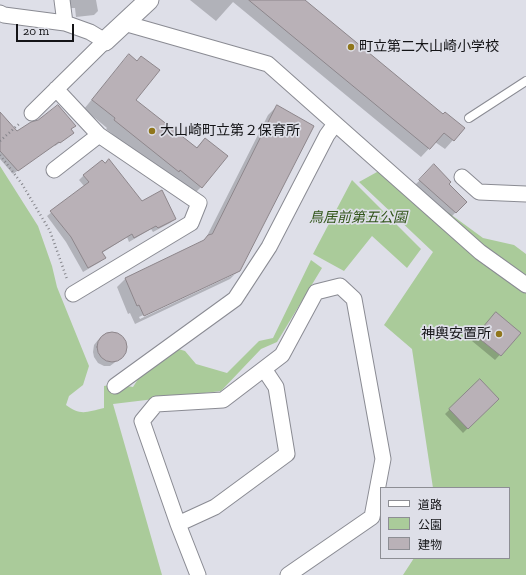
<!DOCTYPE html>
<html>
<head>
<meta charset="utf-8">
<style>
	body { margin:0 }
	#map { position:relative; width:526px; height:575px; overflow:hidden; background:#dedfe8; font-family:"Zilla Slab","Noto Sans JP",serif }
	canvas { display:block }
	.legend { position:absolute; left:380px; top:487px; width:130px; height:72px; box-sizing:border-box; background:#dedfe8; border:1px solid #8d8e94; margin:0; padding:5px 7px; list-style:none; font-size:12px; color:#141417 }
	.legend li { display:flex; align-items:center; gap:8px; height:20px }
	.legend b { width:20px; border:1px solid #8d8e94 }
	.scale { position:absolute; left:16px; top:24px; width:58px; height:18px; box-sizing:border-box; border:2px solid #141417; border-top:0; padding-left:5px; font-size:12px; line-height:14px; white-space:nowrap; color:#141417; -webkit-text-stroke:3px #dedfe8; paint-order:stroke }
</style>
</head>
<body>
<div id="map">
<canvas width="526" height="575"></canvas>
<ul class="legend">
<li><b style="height:5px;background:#fff"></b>道路</li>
<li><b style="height:11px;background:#aacb9a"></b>公園</li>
<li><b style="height:11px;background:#b9b1b7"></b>建物</li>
</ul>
<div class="scale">20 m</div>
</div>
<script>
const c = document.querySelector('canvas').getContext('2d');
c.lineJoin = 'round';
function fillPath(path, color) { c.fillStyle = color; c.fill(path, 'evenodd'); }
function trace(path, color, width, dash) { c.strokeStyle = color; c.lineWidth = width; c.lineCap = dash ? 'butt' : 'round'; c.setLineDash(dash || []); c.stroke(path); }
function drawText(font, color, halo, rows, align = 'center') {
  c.font = font + ' "Zilla Slab","Noto Sans JP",serif'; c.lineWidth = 3.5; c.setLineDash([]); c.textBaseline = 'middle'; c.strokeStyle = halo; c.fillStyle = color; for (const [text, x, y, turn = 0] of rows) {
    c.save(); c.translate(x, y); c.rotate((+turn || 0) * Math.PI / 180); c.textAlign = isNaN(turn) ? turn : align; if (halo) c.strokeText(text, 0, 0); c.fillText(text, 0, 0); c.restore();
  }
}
fillPath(new Path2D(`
	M0,166L38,226L52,266L57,287L89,366L83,385L69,396L66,405C80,416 87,412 104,408V386L116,384L133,387L142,373L175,348L185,351L196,364L227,373L259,341L273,338L311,260L322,268L277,342L261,349L221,391L113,404L162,575H0Z
	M386,167L483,238L514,245L526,254V575H403L414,558H509V488H433L412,349L384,325L433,252L359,182Z
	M352,180L421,249L407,268L372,236L344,271L313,254Z`), '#aacb9a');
fillPath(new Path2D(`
	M68,0H96L98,11L94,15L76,17L75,8H69Z
	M190,0H304L453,140L445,149L435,142L421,157L233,2L216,21Z
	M130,55L135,100L196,148L205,139L201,187L192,196L169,180L106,129L107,128L84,109L121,64Z
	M277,106L239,270L230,279L135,324L130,313L128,314L117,287L126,278L202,242L206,238L268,115ZM235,272V274L140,319L139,317Z
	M0,113L16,133L70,130L68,137L55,146L54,145L13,174L0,159Z
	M434,166L447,184L466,202L451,217L415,185Z
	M84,175L141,202L175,219L170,223L153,232L151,229L129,242L127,237L102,253L104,258L100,262L83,272L66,242L47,216L84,186L79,180Z
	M492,318L520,333L495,360L472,341Z
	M109,332H115L123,338L125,351L118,360L110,366H104L98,363L94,357L93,352L94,345L98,340L103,335Z
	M480,380L497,399L463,433L445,414Z`), '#0003');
const building = new Path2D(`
	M249,0H305L443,114L445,112L465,128L454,141L444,133L430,149Z
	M129,54L137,61L141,56L160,70L136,100L197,148L205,138L228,156L202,188L180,170L179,172L114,120L115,118L92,100Z
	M58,105L76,126L71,129L74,133L60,143L59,142L18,171L0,151V112L17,131L31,122L38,120Z
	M277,105L314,126L240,271L144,316L139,305L137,306L125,278L204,240L208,235L212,234Z
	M109,159L142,201L162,190L176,219L158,228L156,226L134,238L132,234L102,252L106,258L88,268L71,237L50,211L89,182L83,175L102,160L105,163Z
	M434,164L451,182L449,184L467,202L456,213L419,180Z
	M496,312L521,333L501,356L476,336Z
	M97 347a15 15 0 1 1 30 0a15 15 0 1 1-30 0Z
	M480,379L499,399L468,429L449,409Z`);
fillPath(building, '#b9b1b7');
trace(building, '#8d868b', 1);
const service = new Path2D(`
	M469,118L526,81`);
const minor = new Path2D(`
	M62,0L65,23
	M0,13L4,15L65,23L90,32L105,41L32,113
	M124,23L268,64L480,252L526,285
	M56,89L99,135L199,203L191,223L73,294
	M54,170L99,135
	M462,177L479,192L526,194
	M115,386L235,299L269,247L327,135L335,124
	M178,524L215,507L287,454L276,387L264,369
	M198,575L178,524L142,421L156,404L223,400L282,355L316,292L340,286L354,299L383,459L372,517L288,575`);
const tertiary = new Path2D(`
	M105,41L149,0`);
trace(service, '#8a8b93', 10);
trace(minor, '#8a8b93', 17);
trace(tertiary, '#8a8b93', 21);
trace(new Path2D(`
	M0,141L19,124
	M0,155L22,184L50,231L67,279`), '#84848a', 2.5, [1, 3]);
trace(service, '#fff', 8);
trace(minor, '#fff', 15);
trace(tertiary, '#fff', 19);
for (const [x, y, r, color] of [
	[351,47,4,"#90761b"],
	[152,131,4,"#90761b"],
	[499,334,4,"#90761b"]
]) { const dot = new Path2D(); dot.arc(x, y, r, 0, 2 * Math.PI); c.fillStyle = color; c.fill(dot); trace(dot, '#dedfe8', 1.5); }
drawText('14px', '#141417', '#dedfe8', [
	["町立第二大山崎小学校",359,47],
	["大山崎町立第２保育所",160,131],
	["神輿安置所",491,334,"right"]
], 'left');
drawText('italic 14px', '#305418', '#dedfe8', [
	["鳥居前第五公園",358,218]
]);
</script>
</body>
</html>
